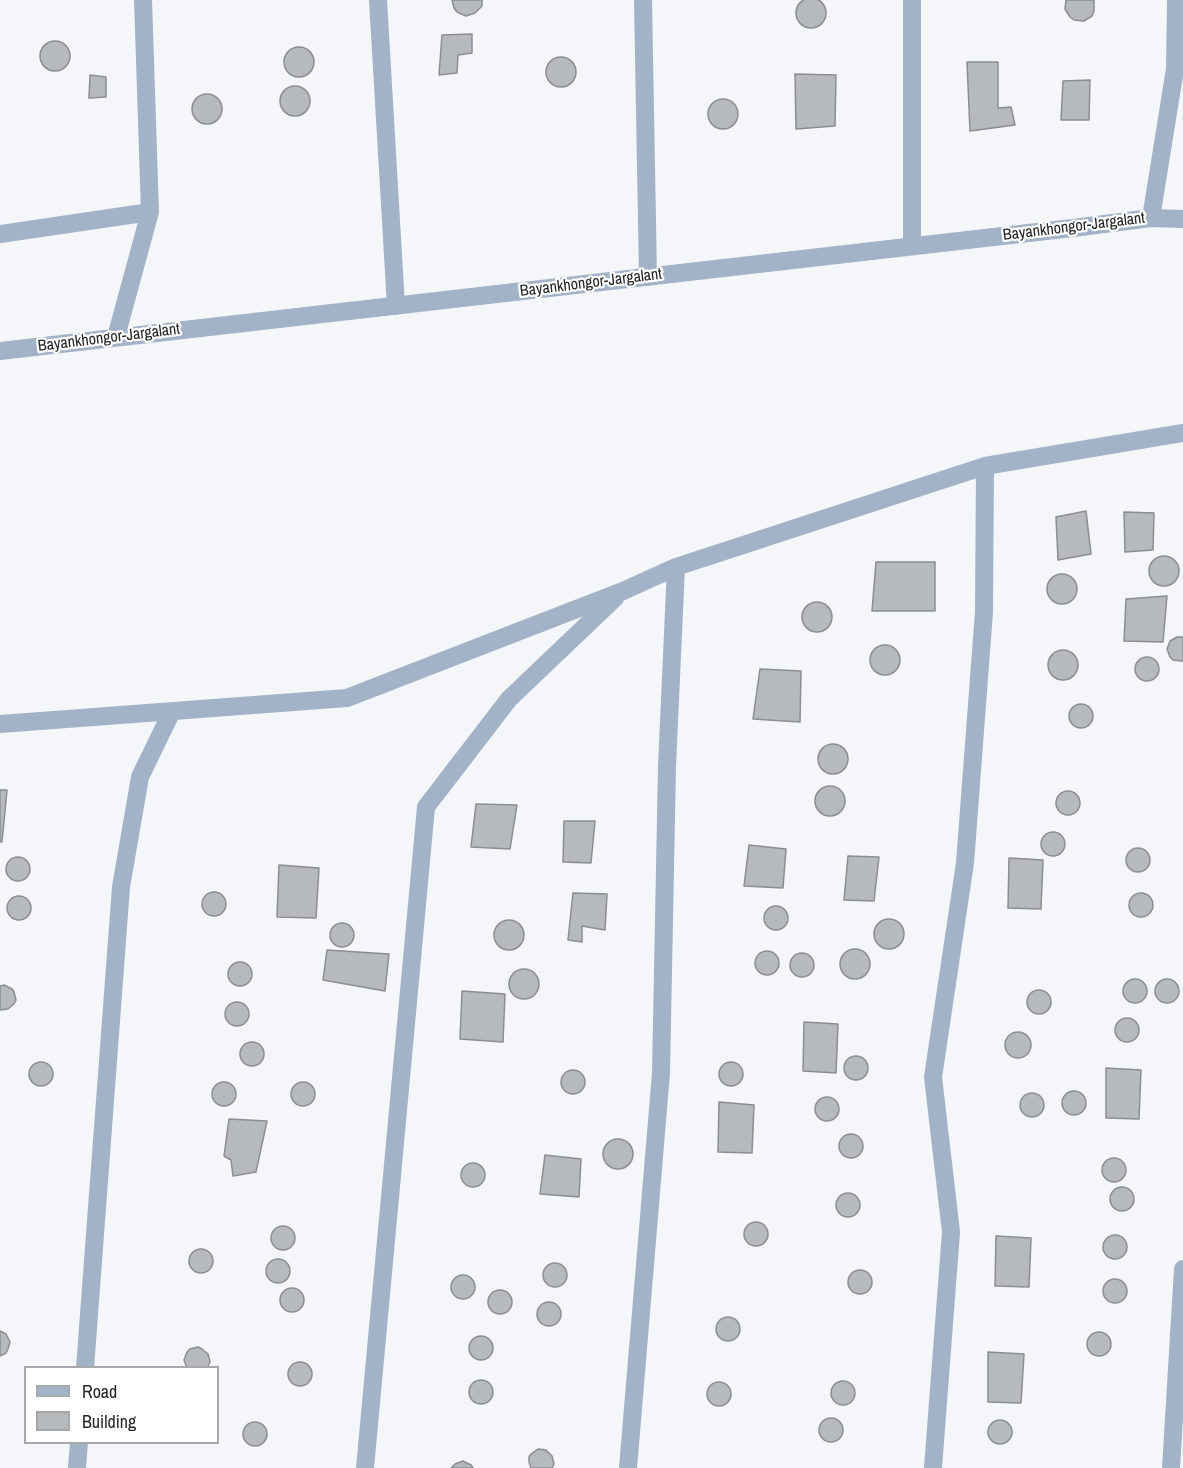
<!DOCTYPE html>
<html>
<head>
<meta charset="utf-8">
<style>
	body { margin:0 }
	#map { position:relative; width:1183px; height:1468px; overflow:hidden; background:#f4f6fa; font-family:"Archivo Narrow",sans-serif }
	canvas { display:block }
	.legend { position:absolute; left:24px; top:1366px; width:195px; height:78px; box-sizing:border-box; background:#fff; border:2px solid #a7a8a9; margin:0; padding:8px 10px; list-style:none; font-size:18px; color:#242527 }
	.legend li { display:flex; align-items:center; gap:12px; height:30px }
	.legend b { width:30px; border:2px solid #a7a8a9 }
</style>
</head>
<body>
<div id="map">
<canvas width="1183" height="1468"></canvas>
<ul class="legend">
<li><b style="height:8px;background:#a2b2c7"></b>Road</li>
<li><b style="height:16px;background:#b7babd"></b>Building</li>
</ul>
</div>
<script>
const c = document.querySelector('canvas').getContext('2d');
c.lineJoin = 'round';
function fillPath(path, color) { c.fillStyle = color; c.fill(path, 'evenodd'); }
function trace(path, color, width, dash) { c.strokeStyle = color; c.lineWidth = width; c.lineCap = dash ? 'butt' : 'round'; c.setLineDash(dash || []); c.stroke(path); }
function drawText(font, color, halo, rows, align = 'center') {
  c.font = font + ' "Archivo Narrow",sans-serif'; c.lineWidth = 4.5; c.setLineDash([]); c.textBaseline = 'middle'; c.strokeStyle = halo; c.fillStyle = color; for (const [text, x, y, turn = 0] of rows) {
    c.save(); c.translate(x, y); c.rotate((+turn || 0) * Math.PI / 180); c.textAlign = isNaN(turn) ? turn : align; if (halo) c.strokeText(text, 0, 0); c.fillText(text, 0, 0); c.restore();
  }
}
const building = new Path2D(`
	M796 13a15 15 0 1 1 30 0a15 15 0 1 1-30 0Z
	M452,0H482V6L475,13L466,16L457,12L454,8Z
	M1066,0H1094V11L1092,16L1084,21L1074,20L1070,17L1065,9Z
	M472,34V53L458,55L457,73L439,75L442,35Z
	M40 56a15 15 0 1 1 30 0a15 15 0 1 1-30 0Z
	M284 62a15 15 0 1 1 30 0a15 15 0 1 1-30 0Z
	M546 72a15 15 0 1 1 30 0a15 15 0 1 1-30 0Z
	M967,62H998V108L1011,107L1015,125L970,131Z
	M795,74L836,75L835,126L796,129Z
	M90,75L106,77V97L89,98Z
	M1090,80L1089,120H1061L1063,81Z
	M280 101a15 15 0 1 1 30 0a15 15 0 1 1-30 0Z
	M192 109a15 15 0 1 1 30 0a15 15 0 1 1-30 0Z
	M708 114a15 15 0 1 1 30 0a15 15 0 1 1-30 0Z
	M1086,511L1091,554L1058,560L1056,517Z
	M1124,512L1154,513L1153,550L1125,552Z
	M1149 571a15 15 0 1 1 30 0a15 15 0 1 1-30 0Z
	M876,562H935V611H872Z
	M1047 589a15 15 0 1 1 30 0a15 15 0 1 1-30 0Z
	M1167,596L1163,642L1124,641L1126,599Z
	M802 617a15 15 0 1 1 30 0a15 15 0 1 1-30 0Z
	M1177,637H1183V661H1181L1173,660L1170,657L1167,649L1170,641Z
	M870 660a15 15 0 1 1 30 0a15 15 0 1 1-30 0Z
	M1048 665a15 15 0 1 1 30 0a15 15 0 1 1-30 0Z
	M1135 669a12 12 0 1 1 24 0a12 12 0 1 1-24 0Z
	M760,669L801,671L800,722L753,719Z
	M1069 716a12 12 0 1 1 24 0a12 12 0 1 1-24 0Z
	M818 759a15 15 0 1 1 30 0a15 15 0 1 1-30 0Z
	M815 801a15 15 0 1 1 30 0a15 15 0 1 1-30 0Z
	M0,790H7L2,842H0Z
	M1056 803a12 12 0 1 1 24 0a12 12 0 1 1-24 0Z
	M476,804L517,805L510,849L471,847Z
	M564,821H595L591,863L563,862Z
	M1041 844a12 12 0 1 1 24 0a12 12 0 1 1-24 0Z
	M749,845L786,849L783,888L744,886Z
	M1126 860a12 12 0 1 1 24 0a12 12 0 1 1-24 0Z
	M848,856L879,857L874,901L844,900Z
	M6 869a12 12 0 1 1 24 0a12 12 0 1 1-24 0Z
	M1009,858L1043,860L1041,909L1008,908Z
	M279,865L319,868L316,918L277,917Z
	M202 904a12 12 0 1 1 24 0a12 12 0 1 1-24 0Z
	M1129 905a12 12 0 1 1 24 0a12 12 0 1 1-24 0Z
	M573,893L607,894L605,930L582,926V942L568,940Z
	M7 908a12 12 0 1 1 24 0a12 12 0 1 1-24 0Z
	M764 918a12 12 0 1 1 24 0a12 12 0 1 1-24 0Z
	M874 934a15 15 0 1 1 30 0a15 15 0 1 1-30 0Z
	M494 935a15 15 0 1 1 30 0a15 15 0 1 1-30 0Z
	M330 935a12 12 0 1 1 24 0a12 12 0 1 1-24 0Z
	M840 964a15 15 0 1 1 30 0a15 15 0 1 1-30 0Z
	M327,950L389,954L385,991L323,980Z
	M755 963a12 12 0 1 1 24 0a12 12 0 1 1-24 0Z
	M790 965a12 12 0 1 1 24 0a12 12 0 1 1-24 0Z
	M228 974a12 12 0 1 1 24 0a12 12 0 1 1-24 0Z
	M509 984a15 15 0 1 1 30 0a15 15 0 1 1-30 0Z
	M1123 991a12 12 0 1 1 24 0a12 12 0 1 1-24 0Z
	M1155 991a12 12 0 1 1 24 0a12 12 0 1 1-24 0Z
	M4,985L12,989L14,992L16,1000L14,1004L8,1009L0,1010V986Z
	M1027 1002a12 12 0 1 1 24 0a12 12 0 1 1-24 0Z
	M462,991L505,994L503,1042L460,1039Z
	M225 1014a12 12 0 1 1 24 0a12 12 0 1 1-24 0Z
	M1115 1030a12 12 0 1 1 24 0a12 12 0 1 1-24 0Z
	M804,1022L838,1024L836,1073L803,1071Z
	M1005 1045a13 13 0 1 1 26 0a13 13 0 1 1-26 0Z
	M240 1054a12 12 0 1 1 24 0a12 12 0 1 1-24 0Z
	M844 1068a12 12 0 1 1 24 0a12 12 0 1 1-24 0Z
	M719 1074a12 12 0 1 1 24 0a12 12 0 1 1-24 0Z
	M29 1074a12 12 0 1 1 24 0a12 12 0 1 1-24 0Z
	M1106,1068L1141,1070L1139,1119L1106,1118Z
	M561 1082a12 12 0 1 1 24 0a12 12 0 1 1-24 0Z
	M291 1094a12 12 0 1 1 24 0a12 12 0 1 1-24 0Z
	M212 1094a12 12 0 1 1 24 0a12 12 0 1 1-24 0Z
	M1062 1103a12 12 0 1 1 24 0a12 12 0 1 1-24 0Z
	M1020 1105a12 12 0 1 1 24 0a12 12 0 1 1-24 0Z
	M815 1109a12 12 0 1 1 24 0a12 12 0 1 1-24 0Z
	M719,1102L754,1105L752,1153L718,1152Z
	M229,1119L267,1121L256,1172L233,1176L231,1160L224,1156Z
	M839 1146a12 12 0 1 1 24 0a12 12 0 1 1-24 0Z
	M603 1154a15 15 0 1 1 30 0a15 15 0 1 1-30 0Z
	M545,1155L581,1159L579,1197L540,1194Z
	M1102 1170a12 12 0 1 1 24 0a12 12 0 1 1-24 0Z
	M461 1175a12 12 0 1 1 24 0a12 12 0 1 1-24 0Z
	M1110 1199a12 12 0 1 1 24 0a12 12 0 1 1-24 0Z
	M836 1205a12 12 0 1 1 24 0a12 12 0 1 1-24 0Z
	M744 1234a12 12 0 1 1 24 0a12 12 0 1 1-24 0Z
	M271 1238a12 12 0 1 1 24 0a12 12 0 1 1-24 0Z
	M1103 1247a12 12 0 1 1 24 0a12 12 0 1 1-24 0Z
	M996,1236L1031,1238L1029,1287L995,1286Z
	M189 1261a12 12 0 1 1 24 0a12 12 0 1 1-24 0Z
	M266 1271a12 12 0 1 1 24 0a12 12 0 1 1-24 0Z
	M543 1275a12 12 0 1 1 24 0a12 12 0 1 1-24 0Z
	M848 1282a12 12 0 1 1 24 0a12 12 0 1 1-24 0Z
	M451 1287a12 12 0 1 1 24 0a12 12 0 1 1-24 0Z
	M1103 1291a12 12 0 1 1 24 0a12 12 0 1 1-24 0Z
	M280 1300a12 12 0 1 1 24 0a12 12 0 1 1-24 0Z
	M488 1302a12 12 0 1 1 24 0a12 12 0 1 1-24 0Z
	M537 1314a12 12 0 1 1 24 0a12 12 0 1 1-24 0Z
	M716 1329a12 12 0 1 1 24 0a12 12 0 1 1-24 0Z
	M0,1331L6,1334L10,1342L8,1349L6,1353L0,1356Z
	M1087 1344a12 12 0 1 1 24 0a12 12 0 1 1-24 0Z
	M469 1348a12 12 0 1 1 24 0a12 12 0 1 1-24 0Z
	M198,1347L202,1349L208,1354L210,1362L207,1368H187L184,1360L187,1352L190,1349Z
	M988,1352L1024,1354L1021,1403L988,1402Z
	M288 1374a12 12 0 1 1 24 0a12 12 0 1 1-24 0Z
	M469 1392a12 12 0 1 1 24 0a12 12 0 1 1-24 0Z
	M831 1393a12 12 0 1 1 24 0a12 12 0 1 1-24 0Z
	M707 1394a12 12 0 1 1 24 0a12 12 0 1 1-24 0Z
	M819 1430a12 12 0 1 1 24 0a12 12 0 1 1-24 0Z
	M988 1432a12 12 0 1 1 24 0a12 12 0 1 1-24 0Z
	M243 1434a12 12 0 1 1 24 0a12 12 0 1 1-24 0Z
	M538,1449L546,1450L552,1456L554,1464L552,1468H531L529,1462V1457L531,1454Z
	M463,1461L471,1465L473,1468H451L455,1464Z`);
fillPath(building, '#b7babd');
trace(building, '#8b8e91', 1.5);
trace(new Path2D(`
	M378,0L396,306
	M643,0L648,277
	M912,0V246
	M1151,218L1175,69L1176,0
	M0,234L150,212L143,0
	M116,337L150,212
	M0,724L347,698L623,591L676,567L985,466L1183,433
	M85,1368L121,887L140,777L172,711
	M77,1468L79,1442
	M365,1468L426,807L509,699L615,598
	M628,1468L661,1073L667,766L676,567
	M933,1468L951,1232L933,1077L965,863L984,612L985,466
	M1171,1468L1183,1269`), '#a2b2c7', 18);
trace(new Path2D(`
	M0,351L1081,227L1151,218L1183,219`), '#a2b2c7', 18);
drawText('16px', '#242527', '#fff', [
	["Bayankhongor-Jargalant",1074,227,-7],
	["Bayankhongor-Jargalant",591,283,-7],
	["Bayankhongor-Jargalant",109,338,-7]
]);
</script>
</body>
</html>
